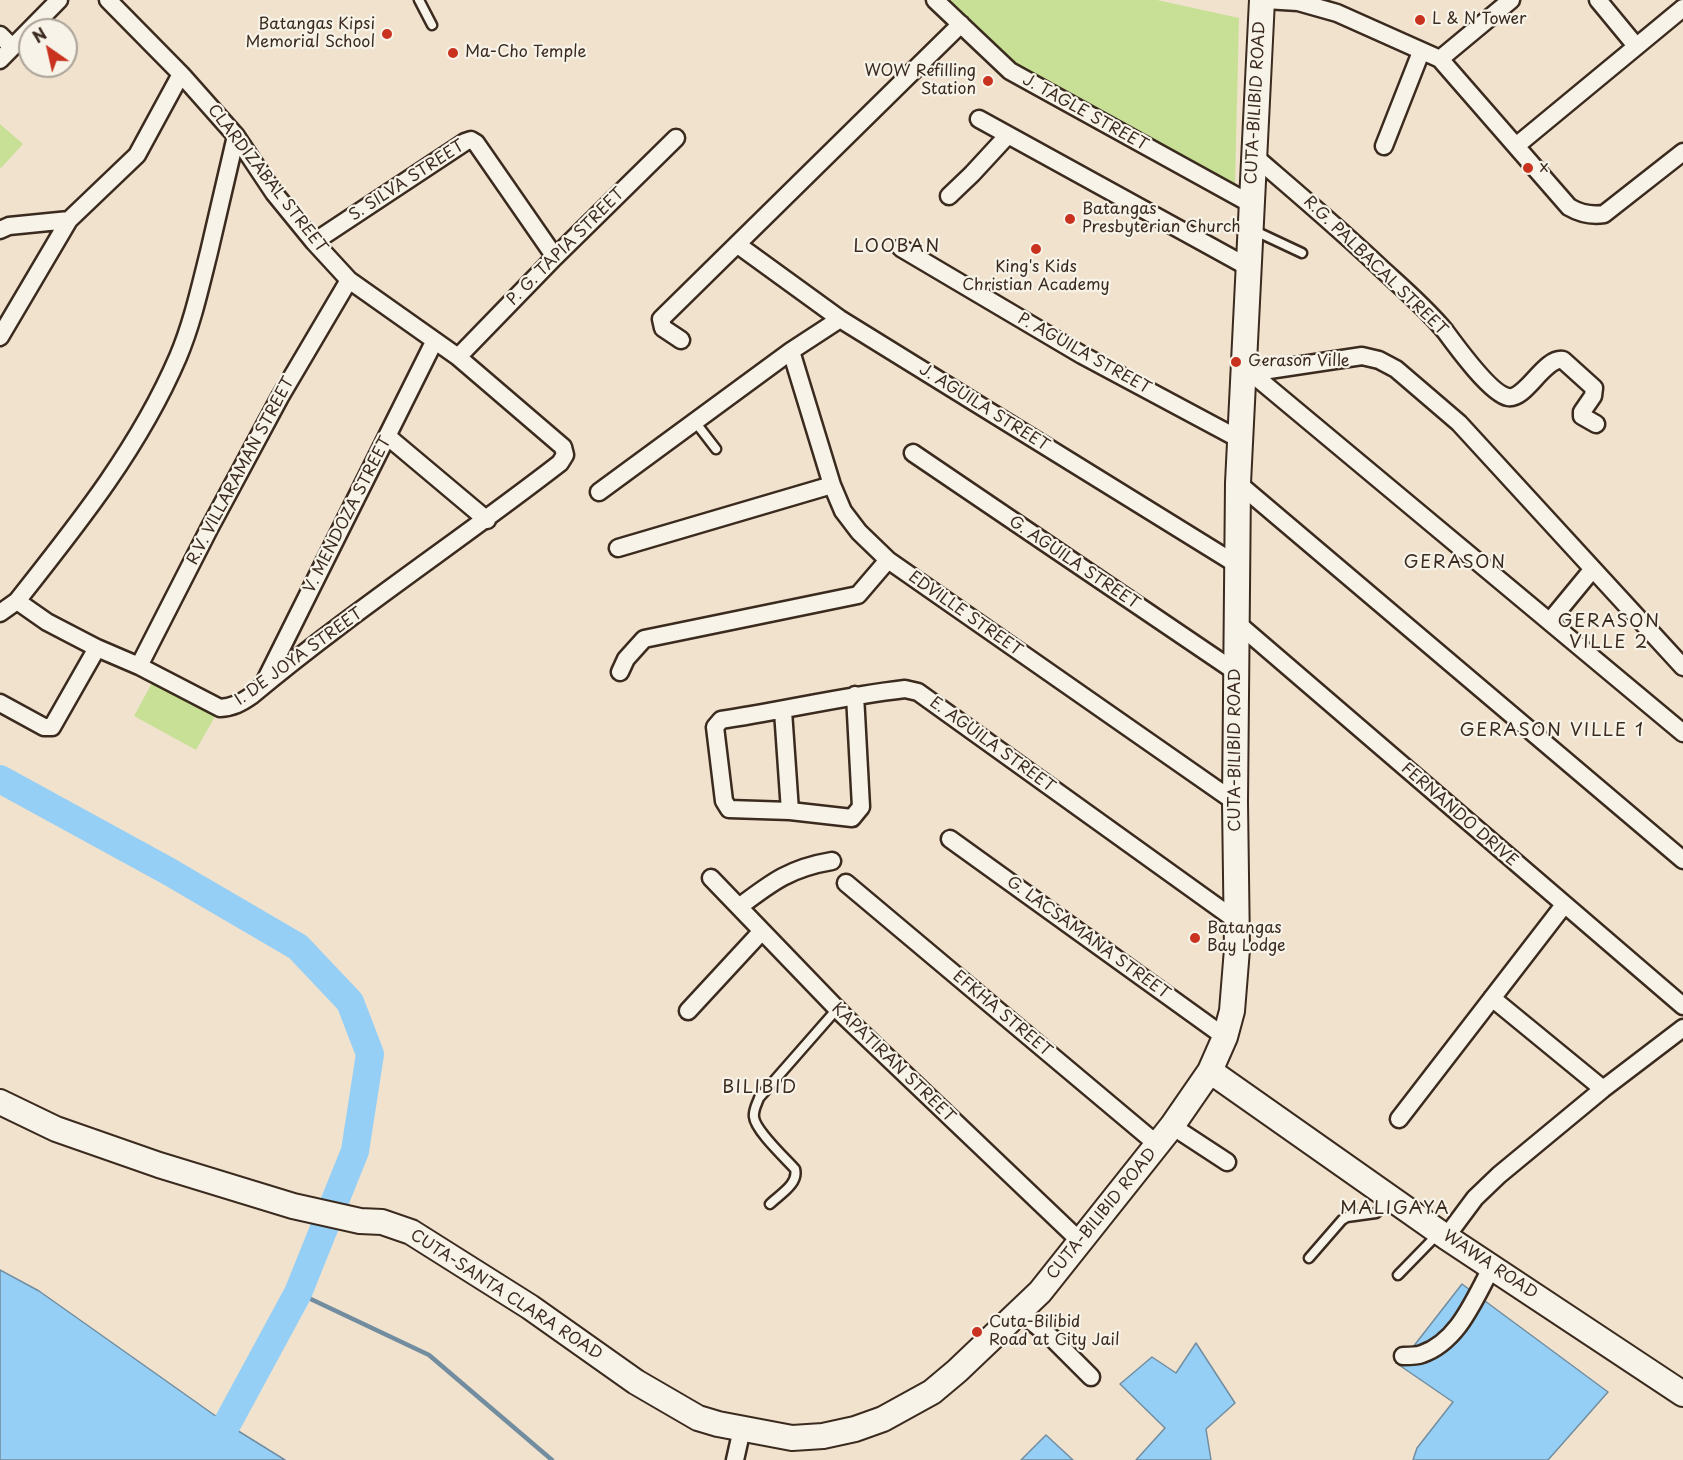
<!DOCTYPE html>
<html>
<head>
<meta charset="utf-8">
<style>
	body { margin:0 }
	#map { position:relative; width:1683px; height:1460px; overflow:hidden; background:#f1e2ce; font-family:"Playpen Sans",sans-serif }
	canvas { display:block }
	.north { position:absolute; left:18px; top:18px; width:60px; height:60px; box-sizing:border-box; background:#f7f3e8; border:2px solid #aca397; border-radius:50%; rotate:326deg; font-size:16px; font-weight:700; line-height:24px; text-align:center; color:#3b2a1e }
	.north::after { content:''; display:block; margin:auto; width:21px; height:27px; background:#c8321e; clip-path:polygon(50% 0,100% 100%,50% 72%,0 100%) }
</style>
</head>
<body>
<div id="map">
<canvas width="1683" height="1460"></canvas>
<div class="north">N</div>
</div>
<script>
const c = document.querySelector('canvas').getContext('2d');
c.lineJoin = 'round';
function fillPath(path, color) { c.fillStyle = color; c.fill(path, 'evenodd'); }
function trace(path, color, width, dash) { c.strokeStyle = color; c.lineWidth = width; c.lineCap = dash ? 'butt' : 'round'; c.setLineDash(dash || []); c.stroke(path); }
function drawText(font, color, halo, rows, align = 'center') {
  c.font = font + ' "Playpen Sans",sans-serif'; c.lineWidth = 4.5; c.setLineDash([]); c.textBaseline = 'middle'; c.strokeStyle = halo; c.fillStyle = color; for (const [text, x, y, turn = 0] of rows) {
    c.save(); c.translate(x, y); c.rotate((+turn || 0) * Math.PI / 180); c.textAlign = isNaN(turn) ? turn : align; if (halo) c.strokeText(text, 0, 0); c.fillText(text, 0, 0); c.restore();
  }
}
fillPath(new Path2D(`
	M945,0H1157L1239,18L1235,185L1008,59Z
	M0,124L23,144L1,168L0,167Z
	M153,681L217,713L196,750L134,716Z`), '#c7e096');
const water = new Path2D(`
	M0,1270L39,1291L227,1424L285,1460H0Z
	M1462,1284L1608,1392L1548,1460H1413L1417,1448L1453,1402L1399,1365Z
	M1196,1343L1235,1403L1206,1429L1211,1460H1136L1165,1428L1120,1384L1152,1357L1176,1373Z
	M1046,1435L1073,1460H1021Z`);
fillPath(water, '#95cff5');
trace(water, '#718d9f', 1.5);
trace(new Path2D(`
	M298,1293L429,1355L552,1460`), '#718d9f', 4.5);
trace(new Path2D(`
	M0,779L168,871L298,947L350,1002L370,1054L355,1151L298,1293L227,1424`), '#95cff5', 28);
const lane = new Path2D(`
	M419,0L432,25
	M1253,230L1302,253
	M696,423L716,449
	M770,1204C779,1195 799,1184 795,1169C785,1158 755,1130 754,1117C753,1110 757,1104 759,1098L837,1009
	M1309,1258L1342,1220L1347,1217L1376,1213L1390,1201
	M1398,1275L1437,1235`);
const street = new Path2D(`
	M935,0L1010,71L1251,204
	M1265,0L1298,2L1337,13L1440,59L1569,207C1581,214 1591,216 1604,214L1683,152
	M1598,0L1636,46
	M0,35L12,47
	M1440,59L1511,0
	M0,60L59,0
	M979,119L1248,267
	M1384,146L1421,52
	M1516,146L1683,8
	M1253,155C1297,193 1341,230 1383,270C1405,290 1427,309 1445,331C1456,346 1491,394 1508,397C1526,400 1544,357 1563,360L1594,388L1593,396L1582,412V416L1596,424
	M949,196L972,174L1008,135
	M0,230L9,226L69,220
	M314,242L465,142L471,140L476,143L555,257
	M738,245L840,319L1236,564
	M901,248L1082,355L1239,439
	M0,337L69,220L137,155L181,74
	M681,340L663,328L661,319L961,24
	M791,351L832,485L843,511L859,532L888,560L1235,802
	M458,357L555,257L676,138
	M1245,370L1256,377L1683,733
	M1256,377L1269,370L1362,356L1379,360L1396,369L1459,423L1683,667
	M387,436L487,520
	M913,453L1236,672
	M1238,483L1683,860
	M599,492L791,351L840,319
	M618,548L832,485
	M17,601L47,622L97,648L139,666L220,708C233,707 241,703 251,696C350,613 458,542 560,463L565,455L563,447L458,357L349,280L314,242L274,193L236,136L181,74L108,0
	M0,613L17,601C78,524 139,448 178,357C192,324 200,288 209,252C218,213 227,175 236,136
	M1550,621L1592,570
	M1236,622L1683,1006
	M139,666L209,529L280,397L349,280
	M620,672L626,659L644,639L858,595L888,560
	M263,685L434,342
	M855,695L861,807L852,818L790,811L729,809L724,801L715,727L721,720C782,711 843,696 905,689L918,692L1237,921
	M0,703L44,727H52L97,648
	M783,711L790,811
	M950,839L1225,1037
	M711,878L843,1015L1081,1242
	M846,883L1158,1145
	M739,907C772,882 790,868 832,861
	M1492,998L1603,1089
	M688,1011L762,931
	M1399,1119L1564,905
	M1172,1126L1227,1162
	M1446,1237L1475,1198L1499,1175L1603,1089L1683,1028
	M1020,1312L1053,1339L1091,1377
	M1403,1356C1409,1356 1417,1356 1422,1354C1459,1341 1474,1299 1492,1267
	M735,1460L742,1429`);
const secondary = new Path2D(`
	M1210,1071L1446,1237L1683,1394
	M0,1102L56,1129L159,1165L293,1206L360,1221L382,1222L411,1232L530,1307L636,1382L698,1418L718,1424L792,1438L823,1436L855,1429L883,1419L932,1392L957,1371L1040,1292L1172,1126L1210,1071L1225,1037L1232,1011L1237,949L1235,802L1238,483L1262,0`);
trace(lane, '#3b2a1e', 13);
trace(street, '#3b2a1e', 21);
trace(secondary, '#3b2a1e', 28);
trace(lane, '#f7f3e8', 8);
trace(street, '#f7f3e8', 16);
trace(secondary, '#f7f3e8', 24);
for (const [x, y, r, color] of [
	[1420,20,6,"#c8321e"],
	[387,34,6,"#c8321e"],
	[453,53,6,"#c8321e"],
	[988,81,6,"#c8321e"],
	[1528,168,6,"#c8321e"],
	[1070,219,6,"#c8321e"],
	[1036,249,6,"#c8321e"],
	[1236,362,6,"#c8321e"],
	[1195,938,6,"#c8321e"],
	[977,1332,6,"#c8321e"]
]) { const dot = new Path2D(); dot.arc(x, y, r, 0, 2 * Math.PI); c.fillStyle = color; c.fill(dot); trace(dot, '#f7f3e8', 2); }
drawText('16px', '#3b2a1e', '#f7f3e8', [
	["L & N Tower",1432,20],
	["Batangas Kipsi",375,25,"right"],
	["Memorial School",375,43,"right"],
	["Ma-Cho Temple",465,53],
	["WOW Refilling",976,72,"right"],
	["Station",976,90,"right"],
	["x",1540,168],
	["Batangas",1082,210],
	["Presbyterian Church",1082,228],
	["King's Kids",1036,268,"center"],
	["Christian Academy",1036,286,"center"],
	["Gerason Ville",1248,362],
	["Batangas",1207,929],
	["Bay Lodge",1207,947],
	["Cuta-Bilibid",989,1323],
	["Road at City Jail",989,1341]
], 'left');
drawText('16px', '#3b2a1e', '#f7f3e8', [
	["CUTA-BILIBID ROAD",1256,103,-87],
	["J. TAGLE STREET",1085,113,29],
	["CLARDIZABAL STREET",267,179,52],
	["S. SILVA STREET",407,181,-33],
	["P. G. TAPIA STREET",566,247,-45],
	["R.G. PALBACAL STREET",1375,266,44],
	["P. AGUILA STREET",1084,354,29],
	["J. AGUILA STREET",984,408,32],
	["R.V. VILLARAMAN STREET",241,471,-62],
	["V. MENDOZA STREET",348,515,-63],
	["G. AGUILA STREET",1074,563,34],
	["EDVILLE STREET",965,614,35],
	["I. DE JOYA STREET",299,657,-36],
	["E. AGUILA STREET",992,745,36],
	["CUTA-BILIBID ROAD",1236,750,-90],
	["FERNANDO DRIVE",1459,815,41],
	["G. LACSAMANA STREET",1088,938,36],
	["EFKHA STREET",1002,1014,40],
	["KAPATIRAN STREET",893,1063,44],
	["CUTA-BILIBID ROAD",1102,1214,-51],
	["WAWA ROAD",1490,1265,34],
	["CUTA-SANTA CLARA ROAD",506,1295,33]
]);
c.letterSpacing = '1.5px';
drawText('18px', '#3b2a1e', '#f7f3e8', [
	["LOOBAN",897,247],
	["GERASON",1455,563],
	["GERASON",1609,622],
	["VILLE 2",1609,643],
	["GERASON VILLE 1",1552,731],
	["BILIBID",760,1088],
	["MALIGAYA",1395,1209]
]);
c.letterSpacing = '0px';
</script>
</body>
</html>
